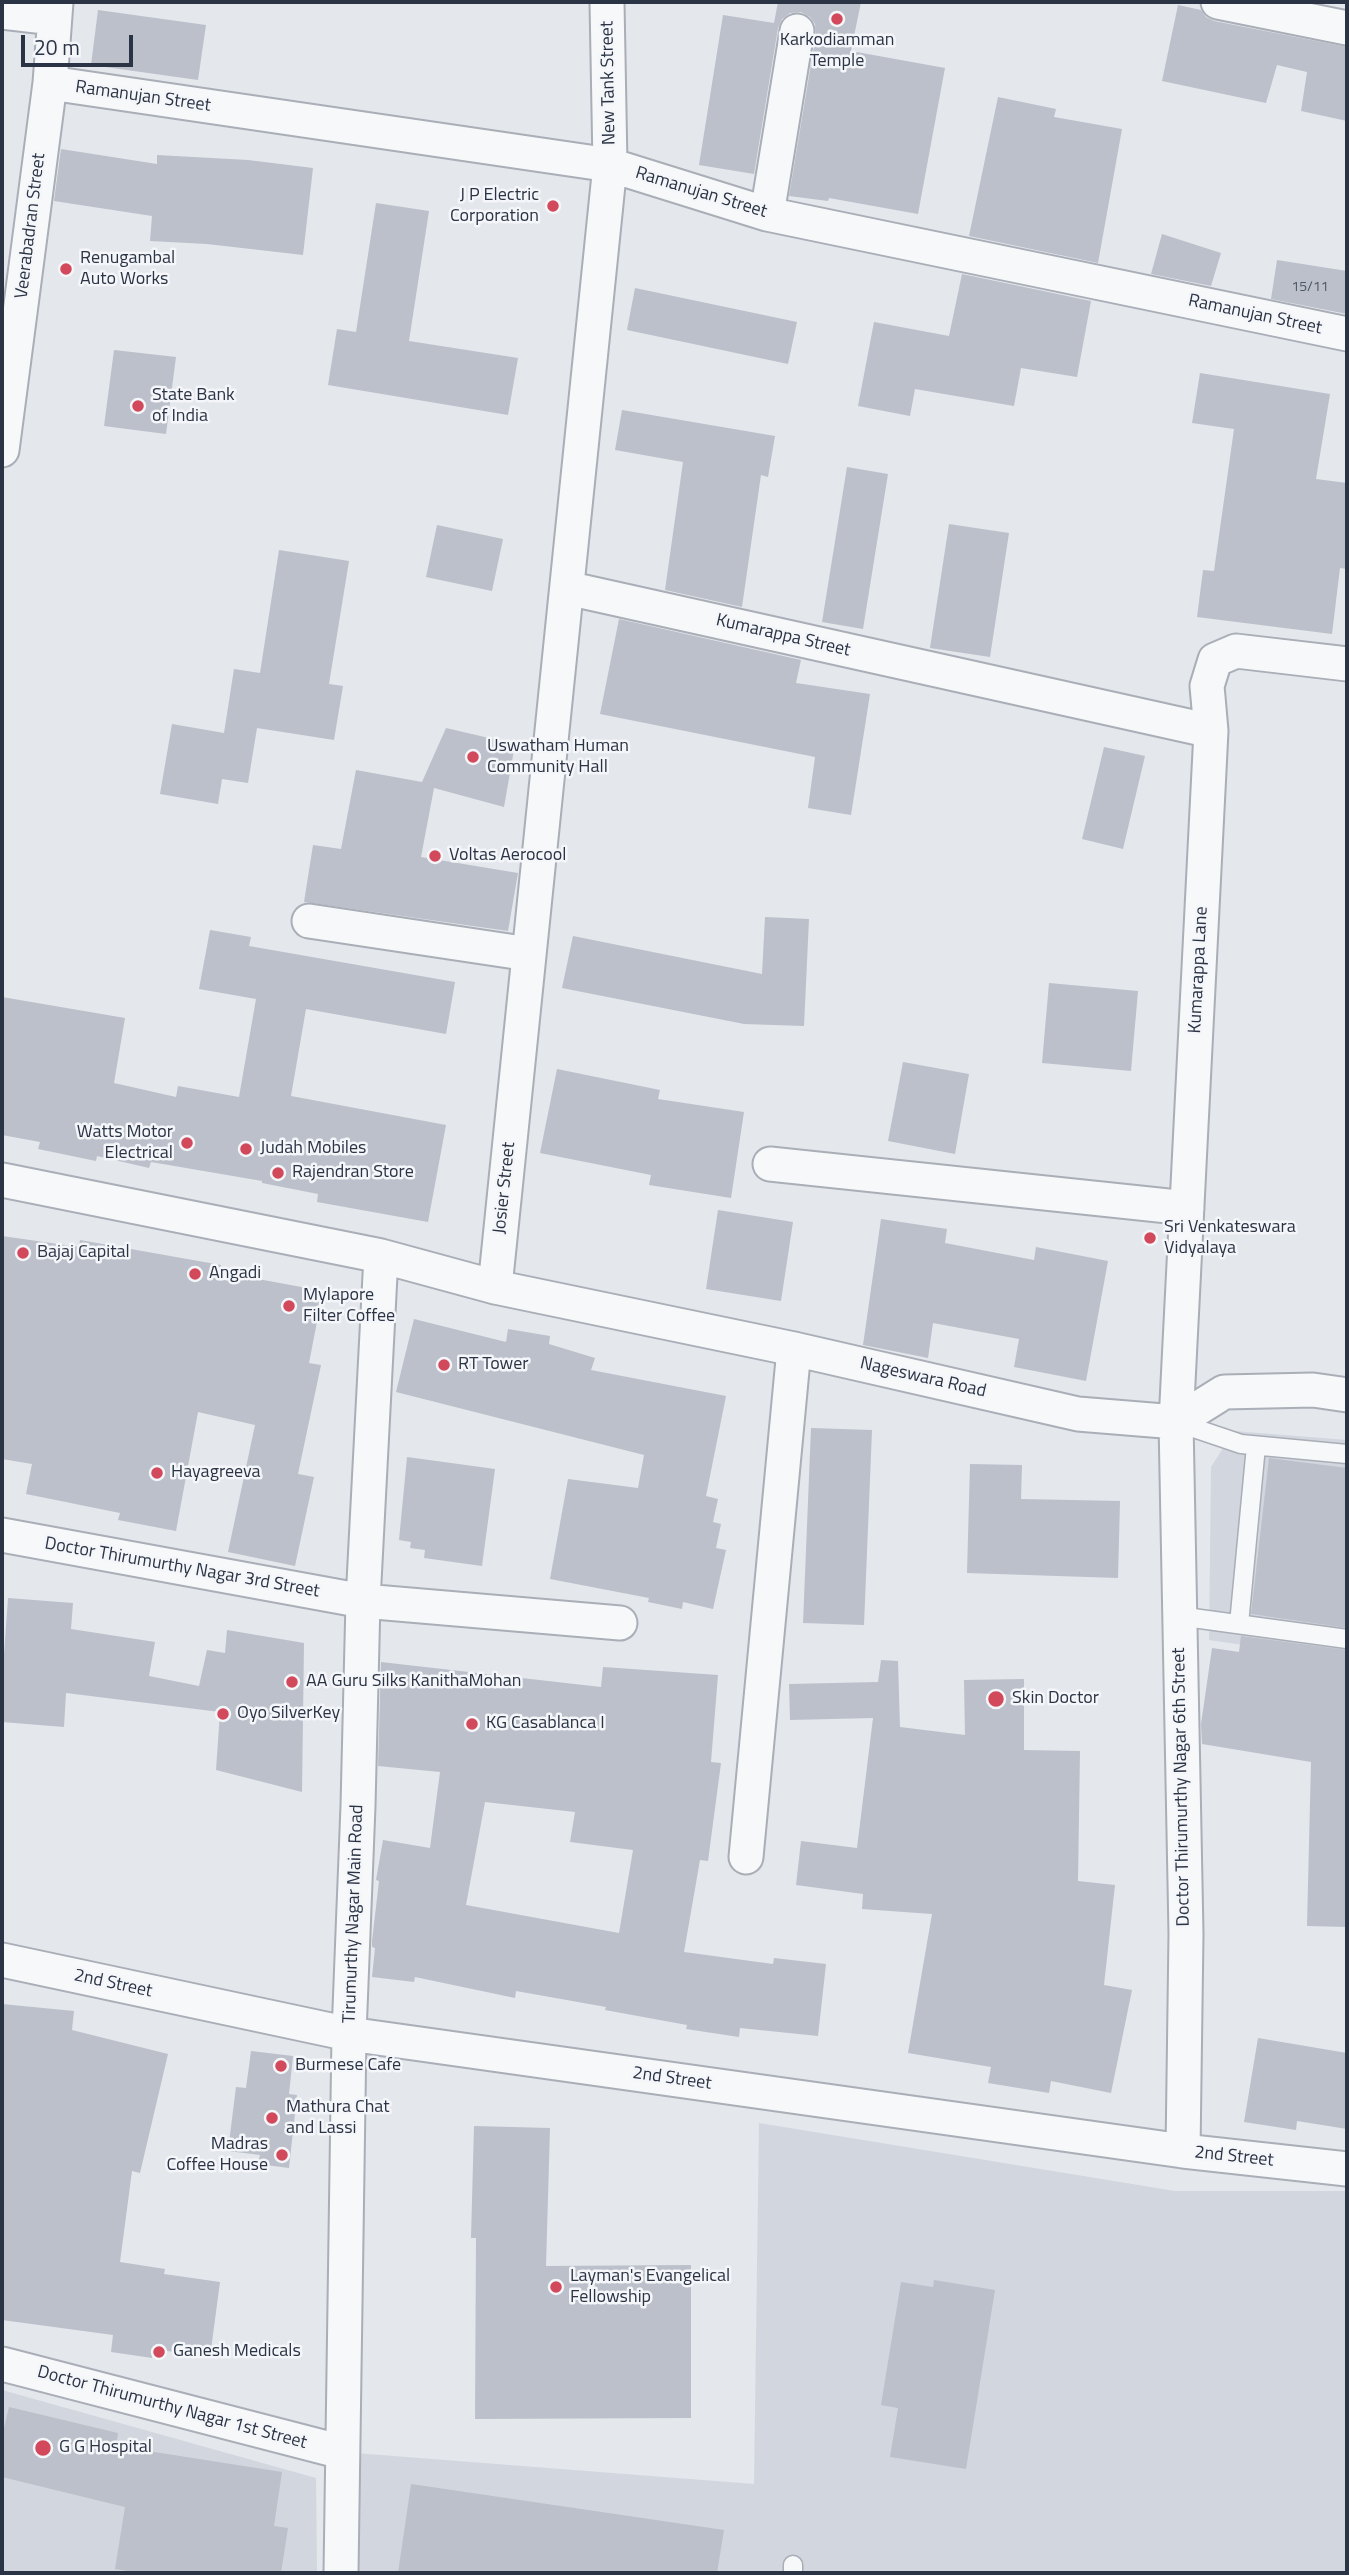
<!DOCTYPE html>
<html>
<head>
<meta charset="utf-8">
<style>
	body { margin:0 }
	#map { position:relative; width:1349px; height:2575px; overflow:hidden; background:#e4e7ec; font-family:"Titillium Web",sans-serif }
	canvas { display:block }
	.frame { position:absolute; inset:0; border:4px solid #2b3445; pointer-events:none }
	.scale { position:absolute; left:21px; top:35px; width:112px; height:32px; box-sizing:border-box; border:4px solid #2b3445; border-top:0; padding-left:9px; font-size:21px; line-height:24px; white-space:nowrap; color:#2b3445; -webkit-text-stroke:5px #f4f6f9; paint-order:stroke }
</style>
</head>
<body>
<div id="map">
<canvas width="1349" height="2575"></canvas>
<div class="frame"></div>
<div class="scale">20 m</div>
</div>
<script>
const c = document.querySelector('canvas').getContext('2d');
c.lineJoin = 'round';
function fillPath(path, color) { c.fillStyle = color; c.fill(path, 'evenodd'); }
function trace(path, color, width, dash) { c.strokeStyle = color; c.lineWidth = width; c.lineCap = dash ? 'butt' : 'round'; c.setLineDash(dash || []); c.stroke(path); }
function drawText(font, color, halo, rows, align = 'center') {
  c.font = font + ' "Titillium Web",sans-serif'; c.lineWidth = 5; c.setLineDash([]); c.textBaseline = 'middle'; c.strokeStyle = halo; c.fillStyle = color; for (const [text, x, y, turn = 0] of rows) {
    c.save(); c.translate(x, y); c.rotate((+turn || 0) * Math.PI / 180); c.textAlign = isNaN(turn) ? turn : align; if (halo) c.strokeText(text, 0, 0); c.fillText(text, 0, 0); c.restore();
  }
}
fillPath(new Path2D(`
	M1234,1431L1347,1440V1660L1209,1640L1211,1467Z
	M759,2123L1175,2191H1347V2573H351L342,2452L754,2484Z
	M2,2390L316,2478L317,2573H2Z`), '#d2d6de');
fillPath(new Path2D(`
	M778,2H861L851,51L945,68L918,214L829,198L828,201L789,196L816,34L815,24L810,17L801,12L790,13L782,19L778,28L754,174L699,165L723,15L774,23Z
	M1178,5L1201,10L1206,17L1214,21L1347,47V121L1301,111L1307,72L1277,65L1266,103L1162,81Z
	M98,10L206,25L198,80L91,65Z
	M998,97L1056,109L1054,117L1122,129L1098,263L969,236Z
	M61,149L157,164V155L248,160L313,168L303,255L207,244L150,241L152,216L54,201Z
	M376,203L429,211L409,341L518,358L508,415L328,385L337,329L356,332Z
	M1162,234L1221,253L1211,286L1151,274Z
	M1277,260L1347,271V314L1271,299Z
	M962,274L1091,301L1077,377L1021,368L1014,406L915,389L910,416L858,406L874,322L949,336Z
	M635,288L797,322L788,364L627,330Z
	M114,350L176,357L166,434L104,426Z
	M1200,373L1330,394L1316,479L1347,483V569L1340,568L1332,634L1197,617L1203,570L1214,571L1234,429L1192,423Z
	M622,410L775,436L768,477L761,475L742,607L665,590L683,462L615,450Z
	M847,467L888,474L863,629L822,622Z
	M949,524L1009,533L990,657L930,648Z
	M437,525L503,539L492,591L426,577Z
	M279,550L349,561L329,684L343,686L334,740L257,728L248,783L222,779L218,804L160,794L172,724L224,733L234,669L260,673Z
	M619,619L801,660L796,683L870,694L851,815L808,808L815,757L600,714Z
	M446,728L515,744L504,807L434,788L421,857L518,873L508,931L304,902L313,845L341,849L356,770L422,782Z
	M1104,747L1145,756L1123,849L1082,839Z
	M765,917L809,919L804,1026L744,1024L562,988L573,936L762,974Z
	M210,930L251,937L249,946L455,982L446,1034L306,1009L291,1096L446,1125L428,1222L317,1202L318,1194L262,1183V1181L151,1162L149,1168L97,1156L96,1161L38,1149L40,1142L2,1135V997L125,1018L114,1083L176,1097L178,1086L239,1097L256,999L199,989Z
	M1049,983L1138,991L1131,1071L1042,1063Z
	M903,1062L969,1074L955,1154L888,1141Z
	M557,1069L660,1090L658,1099L744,1112L731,1198L649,1185L651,1175L540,1153Z
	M718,1210L793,1222L781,1301L706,1289Z
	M881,1219L947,1229L945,1243L1034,1260L1036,1247L1108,1261L1086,1381L1014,1367L1019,1339L933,1323L928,1358L863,1345Z
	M2,1236L79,1247L80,1240L221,1265L220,1272L323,1291L309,1363L321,1365L298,1474L314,1477L295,1566L228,1552L255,1425L198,1412L176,1531L118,1520L120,1513L26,1494L32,1464L2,1459Z
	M414,1319L506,1342L508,1329L550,1336L549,1344L595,1358L591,1370L726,1396L706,1496L718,1499L713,1522L721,1524L716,1548L726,1550L713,1609L683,1602L682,1609L648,1602L649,1598L550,1579L568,1479L638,1488L644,1455L396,1392Z
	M811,1428L872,1430L864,1625L803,1623Z
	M407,1457L495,1469L482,1566L424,1558L425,1550L410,1548L411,1542L399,1540Z
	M1269,1458L1347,1468V1628L1251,1614Z
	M970,1464L1022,1465L1021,1499L1120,1501L1118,1578L967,1573Z
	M8,1598L73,1603L71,1629L155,1642L149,1676L199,1686L207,1650L225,1653L227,1630L304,1643L302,1792L216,1770L220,1712L66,1693L64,1727L2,1722V1683Z
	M1241,1636L1347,1650V1927L1307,1926L1311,1762L1202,1744L1201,1724L1212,1648L1239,1652Z
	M881,1660L898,1661L900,1727L965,1735L964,1680L1024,1679V1750L1080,1751L1078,1881L1115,1885L1104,1985L1132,1990L1111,2093L1051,2081L1049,2093L988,2083L991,2067L908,2053L932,1914L862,1909L863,1894L796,1885L801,1841L857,1848L873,1718L790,1720L789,1684L878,1682Z
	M381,1662L601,1687L603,1667L718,1675L711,1762L721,1763L708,1861L700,1860L684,1952L773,1964L774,1958L826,1964L818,2036L740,2028L739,2037L686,2029L687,2025L605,2010L606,2007L516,1991L515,1998L415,1977L414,1982L372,1977L375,1948L372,1947V1941L379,1881L376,1880L383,1840L430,1848L440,1772L378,1766ZM485,1802L575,1812L570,1842L633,1850L619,1933L466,1905Z
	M2,2004L74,2011L72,2030L168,2054L140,2173L132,2171L120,2262L165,2269L164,2274L220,2282L210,2357L153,2349L152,2358L111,2352L113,2335L2,2320Z
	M1258,2038L1347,2053V2129L1297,2121L1296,2130L1244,2122Z
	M251,2051L293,2056L289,2094L297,2095L289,2168L258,2164L260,2155L228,2151L236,2087L246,2088Z
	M474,2126L550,2128L546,2266L691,2265V2418L475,2419L476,2238H471Z
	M934,2280L995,2290L966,2469L890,2457L898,2408L881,2405L901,2282L933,2287Z
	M9,2407L118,2433L116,2446L282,2472L274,2526L288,2528L281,2573H140L115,2569L125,2507L2,2477V2436Z
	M411,2484L724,2530L717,2573H398Z`), '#bbc0ca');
const lane = new Path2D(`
	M1176,1422L1241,1444L1347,1454
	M1178,1616L1347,1639
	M1239,1624L1256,1446
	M793,2573V2565`);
const street = new Path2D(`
	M1218,2L1347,28
	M2,12L54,18
	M50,83L610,165L767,214L1347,334
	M767,214L797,31
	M2,450L50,83L56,2
	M567,588L1211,731
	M309,921L529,954
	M770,1164L1187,1208
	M2,1180L381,1256L495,1287L794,1349L1078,1414L1176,1422L1224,1392L1313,1390L1347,1395
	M495,1287L610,165L607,2
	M2,1535L363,1601L620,1623
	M746,1857L794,1349
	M2,1960L349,2034L1183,2151L1347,2169
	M1183,2151L1186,1934L1176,1422L1211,731L1207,686L1215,660L1236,651L1347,664
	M2,2364L342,2452
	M341,2573L349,2034L358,1806L363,1601L381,1256`);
trace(lane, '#a9aeb7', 21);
trace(street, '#a9aeb7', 37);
trace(lane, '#f7f8fa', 18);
trace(street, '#f7f8fa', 33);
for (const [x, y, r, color] of [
	[837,19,7,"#d1495b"],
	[553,206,7,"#d1495b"],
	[66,269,7,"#d1495b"],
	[138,406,7,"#d1495b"],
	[473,757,7,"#d1495b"],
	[435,856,7,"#d1495b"],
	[187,1143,7,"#d1495b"],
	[246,1149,7,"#d1495b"],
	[278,1173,7,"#d1495b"],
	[1150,1238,7,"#d1495b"],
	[23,1253,7,"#d1495b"],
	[195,1274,7,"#d1495b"],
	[289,1306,7,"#d1495b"],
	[444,1365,7,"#d1495b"],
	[157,1473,7,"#d1495b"],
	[292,1682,7,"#d1495b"],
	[996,1699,9,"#d1495b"],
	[223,1714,7,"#d1495b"],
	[472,1724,7,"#d1495b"],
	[281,2066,7,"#d1495b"],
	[272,2118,7,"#d1495b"],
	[282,2155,7,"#d1495b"],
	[556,2287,7,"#d1495b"],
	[159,2352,7,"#d1495b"],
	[43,2448,9,"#d1495b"]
]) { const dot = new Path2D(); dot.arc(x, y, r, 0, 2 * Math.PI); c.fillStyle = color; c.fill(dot); trace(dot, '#f4f6f9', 2.5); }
drawText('14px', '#4f5766', null, [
	["15/11",1310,288]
]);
drawText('18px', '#2b3445', '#f4f6f9', [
	["Karkodiamman",837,41,"center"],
	["Temple",837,62,"center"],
	["J P Electric",539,196,"right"],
	["Corporation",539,217,"right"],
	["Renugambal",80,259],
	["Auto Works",80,280],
	["State Bank",152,396],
	["of India",152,417],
	["Uswatham Human",487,747],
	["Community Hall",487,768],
	["Voltas Aerocool",449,856],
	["Watts Motor",173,1133,"right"],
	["Electrical",173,1154,"right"],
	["Judah Mobiles",260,1149],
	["Rajendran Store",292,1173],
	["Sri Venkateswara",1164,1228],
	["Vidyalaya",1164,1249],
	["Bajaj Capital",37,1253],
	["Angadi",209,1274],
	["Mylapore",303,1296],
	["Filter Coffee",303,1317],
	["RT Tower",458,1365],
	["Hayagreeva",171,1473],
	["AA Guru Silks KanithaMohan",306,1682],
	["Skin Doctor",1012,1699],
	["Oyo SilverKey",237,1714],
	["KG Casablanca I",486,1724],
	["Burmese Cafe",295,2066],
	["Mathura Chat",286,2108],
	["and Lassi",286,2129],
	["Madras",268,2145,"right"],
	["Coffee House",268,2166,"right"],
	["Layman's Evangelical",570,2277],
	["Fellowship",570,2298],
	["Ganesh Medicals",173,2352],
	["G G Hospital",59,2448]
], 'left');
drawText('18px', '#2b3445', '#f4f6f9', [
	["New Tank Street",609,83,-91],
	["Ramanujan Street",143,97,8],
	["Ramanujan Street",701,193,17],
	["Veerabadran Street",31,226,-83],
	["Ramanujan Street",1255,315,12],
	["Kumarappa Street",783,636,13],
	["Kumarappa Lane",1199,970,-87],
	["Josier Street",505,1188,-84],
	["Nageswara Road",923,1378,13],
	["Doctor Thirumurthy Nagar 3rd Street",182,1568,10],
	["Doctor Thirumurthy Nagar 6th Street",1182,1787,-91],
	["Tirumurthy Nagar Main Road",354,1914,-88],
	["2nd Street",113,1984,12],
	["2nd Street",672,2079,8],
	["2nd Street",1234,2157,6],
	["Doctor Thirumurthy Nagar 1st Street",172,2408,15]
]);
</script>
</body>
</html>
